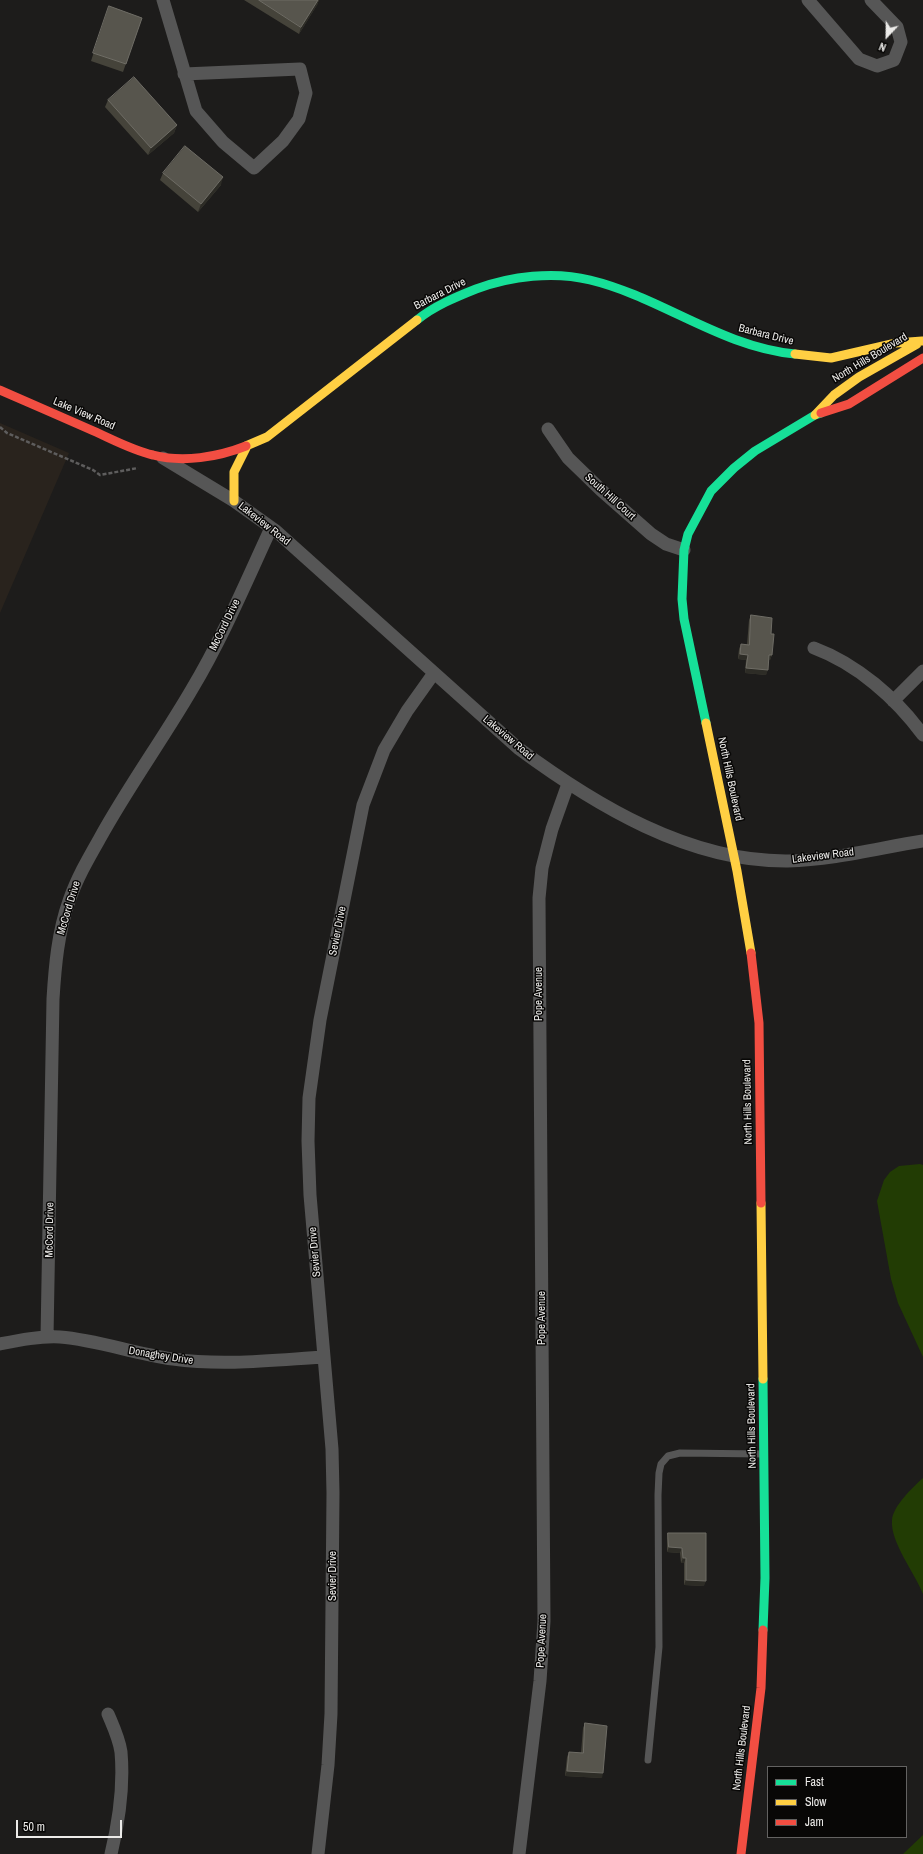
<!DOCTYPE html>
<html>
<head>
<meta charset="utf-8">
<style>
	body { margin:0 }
	#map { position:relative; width:923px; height:1854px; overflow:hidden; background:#1d1c1b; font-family:"Archivo Narrow",sans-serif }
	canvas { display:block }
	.legend { position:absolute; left:767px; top:1766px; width:140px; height:72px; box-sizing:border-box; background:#080706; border:1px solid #636261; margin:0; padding:5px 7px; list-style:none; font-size:12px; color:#ecebe9 }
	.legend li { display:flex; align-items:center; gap:8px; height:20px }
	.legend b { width:20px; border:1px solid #636261 }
	.north { position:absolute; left:867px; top:16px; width:40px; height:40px; -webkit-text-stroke:3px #080706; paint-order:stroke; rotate:202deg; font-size:11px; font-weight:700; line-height:16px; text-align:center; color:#ecebe9 }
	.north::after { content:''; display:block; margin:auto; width:14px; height:18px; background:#ecebe9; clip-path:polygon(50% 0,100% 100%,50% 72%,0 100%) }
	.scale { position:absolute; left:16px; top:1820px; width:106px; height:18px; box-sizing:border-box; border:2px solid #ecebe9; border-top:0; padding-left:5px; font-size:12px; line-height:14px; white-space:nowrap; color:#ecebe9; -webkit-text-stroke:3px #080706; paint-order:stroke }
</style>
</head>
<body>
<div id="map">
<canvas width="923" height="1854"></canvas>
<ul class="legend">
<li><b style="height:5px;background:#16e098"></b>Fast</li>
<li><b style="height:5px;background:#ffcf43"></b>Slow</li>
<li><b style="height:5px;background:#f24e42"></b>Jam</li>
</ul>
<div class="north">N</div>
<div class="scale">50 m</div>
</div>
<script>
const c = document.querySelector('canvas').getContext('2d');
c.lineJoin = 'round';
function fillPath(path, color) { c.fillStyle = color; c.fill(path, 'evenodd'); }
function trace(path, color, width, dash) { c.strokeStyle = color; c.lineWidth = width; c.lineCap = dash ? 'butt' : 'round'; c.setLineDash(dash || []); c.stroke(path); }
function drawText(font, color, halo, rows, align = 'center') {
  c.font = font + ' "Archivo Narrow",sans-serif'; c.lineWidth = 3; c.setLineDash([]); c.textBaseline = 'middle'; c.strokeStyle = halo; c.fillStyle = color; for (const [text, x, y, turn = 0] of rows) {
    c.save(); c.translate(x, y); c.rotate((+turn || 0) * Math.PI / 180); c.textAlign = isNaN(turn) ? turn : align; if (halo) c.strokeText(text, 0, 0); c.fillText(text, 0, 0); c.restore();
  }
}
fillPath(new Path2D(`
	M0,423L69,453L0,613Z`), '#29231d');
fillPath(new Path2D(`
	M920,1164L923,1165V1357L898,1303L891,1279L877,1201L884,1180L890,1172L899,1166Z
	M923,1478V1594C915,1573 890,1542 892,1520C893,1506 913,1487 923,1478Z
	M923,1835V1854H903Z`), '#223c04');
trace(new Path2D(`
	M0,427L7,433L93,470L100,475L138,468`), '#5e5d5d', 2.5, [4, 2]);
trace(new Path2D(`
	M648,1760L659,1647L658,1495L659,1473L661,1464L668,1456L680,1453L763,1454`), '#565656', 7);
trace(new Path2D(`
	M163,0L196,111L223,142L254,168L283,141L299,119L306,93L300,69L184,74
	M808,0L859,59L877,66L894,60L901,42L897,27L871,0
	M548,429L568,458L601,490L651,534L666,544L684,550
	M163,458L234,501L276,531L518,748C595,805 689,862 788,861C833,860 879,848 923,841
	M814,648C857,664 896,698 923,735
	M893,701L923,671
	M47,1337L53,999C55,966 58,932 69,901C77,878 88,859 100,838C128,787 163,739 192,689C223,637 246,582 271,528
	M0,1344C20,1340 40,1336 60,1337C98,1340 135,1354 173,1359C223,1366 274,1360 324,1357
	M108,1714C113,1726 119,1738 121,1752C124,1786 119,1821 111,1854
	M318,1854L328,1765L331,1714L333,1493L332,1449L310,1195L308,1141L309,1098L320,1020L363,805L384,750L407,711L434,673
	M519,1854L540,1681L544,1621L539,898L542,868L552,829L568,784`), '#565656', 13);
trace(new Path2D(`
	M417,320C434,306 456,297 476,289C511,276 554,271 590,280C661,297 721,347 795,354
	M706,723L684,619L682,599L684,550L688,534L711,491L734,468L755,451L815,415L821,413
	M763,1379L765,1578L763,1630`), '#16e098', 9);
trace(new Path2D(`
	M795,354L831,358L896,343L922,341
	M815,415L834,395L859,377L917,344
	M246,446L267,437L417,320
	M234,501V472L247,446
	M706,723L737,871L751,953
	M761,1203L763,1379`), '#ffcf43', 9);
trace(new Path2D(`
	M0,390C30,403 59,416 89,429C110,438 131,450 153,455C183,463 218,457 246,446
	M821,413L849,404L923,358
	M751,953L759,1023L761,1203
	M741,1854L761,1688L763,1630`), '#f24e42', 9);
fillPath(new Path2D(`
	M244,0H319L317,5L299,34Z
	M109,6L142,18L123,72L91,61Z
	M108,100L177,125L174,133L148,155L105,107Z
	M163,173L221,185L198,212L160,180Z
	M751,615L771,634L772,655L770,660H769L766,675L745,673L746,660L738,659L739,649L741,644L747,645L749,620Z
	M668,1533H706L704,1586L684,1585V1563H681L680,1553L667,1552V1538Z
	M585,1723L602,1778L565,1776L567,1757L569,1752L581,1753L583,1728Z`), '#45433a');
fillPath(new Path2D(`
	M318,0H319L317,5L299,34L301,27Z
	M177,125L174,133L148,155L151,148Z
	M223,177L221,185L198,212L201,204Z
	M740,654L748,655L746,660L738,659Z
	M769,655H772L770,660H767Z
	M746,668L768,670L766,675L745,673Z
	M669,1547L682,1548L680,1553L667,1552Z
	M683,1558H686L684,1563H681Z
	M686,1580L706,1581L704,1586L684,1585Z
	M567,1771L603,1773L602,1778L565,1776Z`), '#2d2c26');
const building = new Path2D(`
	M259,0H318L301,27Z
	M109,6L142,18L126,64L93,53Z
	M134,77L177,125L151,148L108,100Z
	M185,146L223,177L201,204L163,173Z
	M751,615L772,618L771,634H774L772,655H769L768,670L746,668L748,655L740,654L741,644L749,645Z
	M668,1533H706V1581L686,1580V1558H683L682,1548L669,1547Z
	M585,1723L607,1726L603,1773L567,1771L569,1752L583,1753Z`);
fillPath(building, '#57554d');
trace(building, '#6e6c65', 1);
drawText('11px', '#ecebe9', '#080706', [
	["Barbara Drive",440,294,-27],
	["Barbara Drive",766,335,14],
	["North Hills Boulevard",870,358,-31],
	["Lake View Road",84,414,23],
	["South Hill Court",610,497,42],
	["Lakeview Road",264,524,38],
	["McCord Drive",225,625,-64],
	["Lakeview Road",508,738,40],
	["North Hills Boulevard",730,779,78],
	["Lakeview Road",823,856,-7],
	["McCord Drive",69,908,-73],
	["Sevier Drive",338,931,-79],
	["Pope Avenue",539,994,-90],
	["North Hills Boulevard",748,1102,-91],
	["McCord Drive",50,1230,-89],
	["Sevier Drive",315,1252,-95],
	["Pope Avenue",542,1318,-90],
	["Donaghey Drive",161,1356,9],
	["North Hills Boulevard",752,1426,-91],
	["Sevier Drive",333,1576,-90],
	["Pope Avenue",542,1641,-87],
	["North Hills Boulevard",742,1748,-83]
]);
</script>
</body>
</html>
